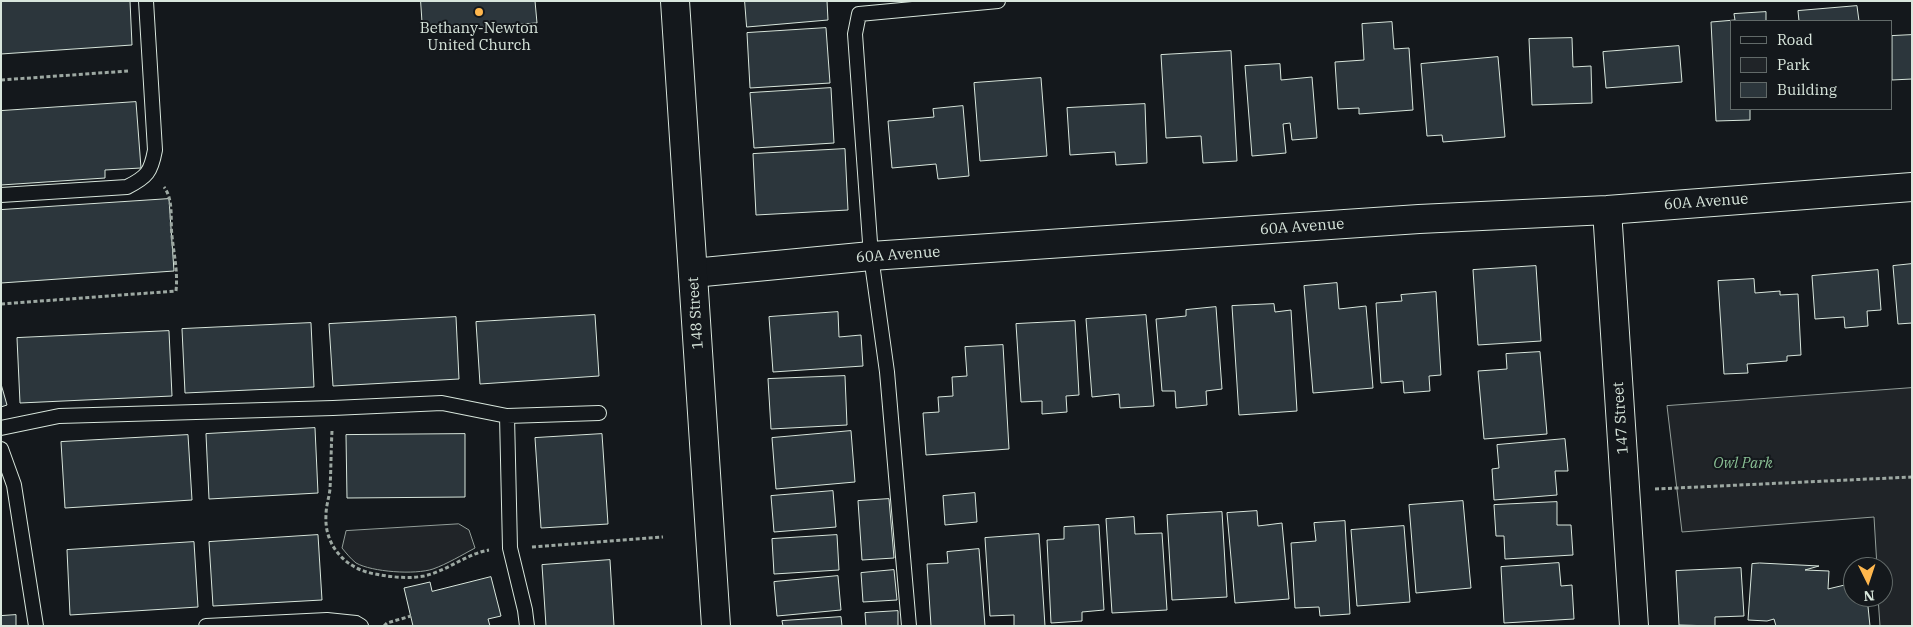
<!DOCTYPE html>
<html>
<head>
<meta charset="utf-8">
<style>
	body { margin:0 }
	#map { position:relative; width:1913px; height:627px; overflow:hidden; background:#14181c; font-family:"IBM Plex Serif",serif }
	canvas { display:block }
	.frame { position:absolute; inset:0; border:2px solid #d8e6dc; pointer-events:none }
	.legend { position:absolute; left:1730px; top:20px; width:162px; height:90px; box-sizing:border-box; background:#14181c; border:1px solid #626a69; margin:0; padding:6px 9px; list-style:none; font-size:15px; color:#d8e6dc }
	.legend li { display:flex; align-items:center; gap:10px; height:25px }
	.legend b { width:25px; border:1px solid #626a69 }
	.north { position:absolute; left:1843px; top:557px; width:50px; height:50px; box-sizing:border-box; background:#14181c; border:1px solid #626a69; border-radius:50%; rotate:176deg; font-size:14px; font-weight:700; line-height:20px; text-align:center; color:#d8e6dc }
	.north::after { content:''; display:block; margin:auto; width:18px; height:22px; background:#ffb74d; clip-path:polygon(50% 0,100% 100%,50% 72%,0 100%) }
</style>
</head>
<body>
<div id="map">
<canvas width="1913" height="627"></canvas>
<div class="frame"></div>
<ul class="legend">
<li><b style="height:6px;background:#14181c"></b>Road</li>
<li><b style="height:14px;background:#202428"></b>Park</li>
<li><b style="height:14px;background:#2c363c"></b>Building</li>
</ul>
<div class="north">N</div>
</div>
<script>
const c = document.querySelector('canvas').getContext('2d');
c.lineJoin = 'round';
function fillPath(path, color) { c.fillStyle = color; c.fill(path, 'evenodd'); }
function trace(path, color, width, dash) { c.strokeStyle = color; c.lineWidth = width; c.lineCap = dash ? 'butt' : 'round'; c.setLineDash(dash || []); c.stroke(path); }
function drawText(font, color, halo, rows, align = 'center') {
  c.font = font + ' "IBM Plex Serif",serif'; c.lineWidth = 4; c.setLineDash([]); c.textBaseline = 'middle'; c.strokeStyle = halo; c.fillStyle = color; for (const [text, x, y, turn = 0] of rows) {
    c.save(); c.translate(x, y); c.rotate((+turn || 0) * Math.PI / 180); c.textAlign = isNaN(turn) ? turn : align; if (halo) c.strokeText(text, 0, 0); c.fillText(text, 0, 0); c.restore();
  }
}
const green = new Path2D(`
	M1912,388V626H1880L1878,597H1883V567H1877L1874,517L1682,532L1667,406Z
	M459,524L469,530L475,548C462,555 447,564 433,569C415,575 372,572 356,563C351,559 346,553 342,548L346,531Z`);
fillPath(green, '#202428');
trace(green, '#939e99', 1);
const building = new Path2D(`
	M1,1H130L132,45L1,54Z
	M421,1H535L537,23L423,31Z
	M745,1H827L828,20L747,27Z
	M1857,6L1859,21H1799L1798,11Z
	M1766,12V21H1732V109H1750V120L1716,121L1711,22L1735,20L1734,14Z
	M1392,22L1394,49L1409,48L1413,110L1359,114V108L1338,109L1335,62L1364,60L1362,24Z
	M826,28L830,83L750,88L747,33Z
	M1912,35V79L1892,80V36Z
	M1572,38L1573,67L1591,66L1592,103L1532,105L1529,39Z
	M1679,46L1682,82L1606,88L1603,52Z
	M1231,51L1237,161L1203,163L1201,136L1166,138L1161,55Z
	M1498,57L1505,137L1443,142L1442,135L1427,136L1421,64Z
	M1280,64L1281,80L1312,77L1317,138L1292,140L1290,123L1283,124L1286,153L1252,156L1245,66Z
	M1041,78L1047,156L980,161L974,83Z
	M831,88L834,143L754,148L750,93Z
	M136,102L141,168L105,170V178L1,185V111Z
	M1145,104L1147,163L1116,165L1115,152L1070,155L1067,108Z
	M963,106L969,176L938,179L936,164L892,168L888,121L934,117L933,109Z
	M845,149L848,210L756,215L753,154Z
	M169,199L174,271L1,283V210Z
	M1912,264V323L1898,324L1893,266Z
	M1536,266L1541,341L1478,345L1473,270Z
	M1878,270L1881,310L1867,311L1868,326L1845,328L1844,317L1815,319L1812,276Z
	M1754,279L1755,293L1780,291V295L1798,294L1801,355L1787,356V361L1747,364L1748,373L1724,374L1718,281Z
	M1337,283L1339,309L1366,306L1373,388L1313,393L1304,286Z
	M1436,292L1441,375L1429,376L1430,391L1404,393L1403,381L1381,383L1376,303L1402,301L1401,295Z
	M1274,304L1275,312L1291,310L1297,411L1239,415L1232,306Z
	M1216,307L1222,389L1206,391L1207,405L1176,408L1175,391H1162L1156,319L1186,316V310Z
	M838,312L839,337L861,335L863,366L773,372L769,317Z
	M595,315L599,376L480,384L476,322Z
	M1146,315L1154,406L1120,408L1119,394L1092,397L1086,319Z
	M456,317L459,379L333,386L329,324Z
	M1075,321L1079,395L1066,396L1067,412L1042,414V401L1021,402L1016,324Z
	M311,323L314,387L185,393L182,329Z
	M169,331L172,396L20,403L17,338Z
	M1003,345L1009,449L926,455L923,413L939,412L938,397L953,396L952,377L967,376L965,347Z
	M1540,352L1547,434L1484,439L1478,371L1507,369L1506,354Z
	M845,376L847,425L771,429L768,379Z
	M1,384L7,405L1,407Z
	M315,428L318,493L209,499L206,434Z
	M851,431L855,482L776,489L772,438Z
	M465,434V497L347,498L346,435Z
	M602,434L608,524L541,528L535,438Z
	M188,435L192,500L65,508L61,442Z
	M1565,439L1568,471H1555L1557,495L1494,500L1492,469L1499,468L1497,445Z
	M833,491L836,527L774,532L771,496Z
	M975,493L977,522L945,525L943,496Z
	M889,499L894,558L862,560L858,501Z
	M1463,501L1471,588L1416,593L1409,505Z
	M1557,502V525H1571L1573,555L1505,559L1504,536H1496L1494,505Z
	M1257,511L1258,526L1282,523L1289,599L1235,603L1227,513Z
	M1222,512L1227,597L1172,600L1167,515Z
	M1134,517L1135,534L1162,533L1167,610L1112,613L1106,519Z
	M1345,521L1350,614L1320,616L1319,607L1295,608L1291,543L1316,541L1314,523Z
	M1099,525L1104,610L1082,612V621L1051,623L1047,540L1064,539V527Z
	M1404,526L1410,602L1357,606L1351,530Z
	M1039,534L1045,626H1014V615L990,616L985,538Z
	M318,535L322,600L213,606L209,542Z
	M837,535L839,570L774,574L772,539Z
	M194,542L198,607L70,615L67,550Z
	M979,549L985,626H931L927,564L948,563L947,552Z
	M610,560L614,626H546L542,565Z
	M1559,563L1561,586L1572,585L1574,619L1504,623L1501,567Z
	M1760,563L1819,566L1805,570L1829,571L1828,589L1853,583V597H1867L1870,626H1776L1774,619L1767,621L1748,620L1752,564Z
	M1741,568L1744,616L1715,617V626L1679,625L1676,571Z
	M894,570L897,600L863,602L861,573Z
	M838,576L841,610L777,616L774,582Z
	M491,577L501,616L488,619L490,626H413L404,588L430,582L432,591Z
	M898,611V626H866L865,613Z
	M16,615V626H1V616Z
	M841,617L842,626H783L782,621Z`);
fillPath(building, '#2c363c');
trace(building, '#d8e6dc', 1);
const service = new Path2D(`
	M1,195L127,187C147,177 151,172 155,150L146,1
	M507,416L510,548L525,610L527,626
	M1,428L59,416L333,408L442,403L507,416L599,413
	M1,449L14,485L36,626
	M206,626L327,620L356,623L361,626
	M909,626L887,372L871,256L855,34L859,14L998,1`);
const minor = new Path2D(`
	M1607,210L1634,626
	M693,273L871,256L1419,219L1607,210L1912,187`);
const secondary = new Path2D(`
	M675,1L716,626`);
trace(service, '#d8e6dc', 16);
trace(minor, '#d8e6dc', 30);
trace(secondary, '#d8e6dc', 30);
trace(new Path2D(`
	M1,80L128,71
	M1,304L176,291C178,272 174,255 172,236C170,220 174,200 164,187
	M332,431C331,450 331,470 330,489C329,498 326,506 326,515C324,546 346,569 375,574C391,577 408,579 424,576C447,571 466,554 489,550
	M1655,489L1912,477
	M532,547L663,537
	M384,626L387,623L411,616`), '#9da8a2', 3, [4, 2.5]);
trace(service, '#14181c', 14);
trace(minor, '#14181c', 28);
trace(secondary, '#14181c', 28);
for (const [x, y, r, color] of [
	[479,12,5,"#ffb74d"]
]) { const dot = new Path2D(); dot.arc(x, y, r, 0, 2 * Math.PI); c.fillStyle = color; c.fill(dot); trace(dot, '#14181c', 2); }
drawText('15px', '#d8e6dc', '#14181c', [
	["Bethany-Newton",479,29],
	["United Church",479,46]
]);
drawText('15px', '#d8e6dc', '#14181c', [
	["60A Avenue",1706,202,-4],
	["60A Avenue",1302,227,-4],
	["60A Avenue",898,255,-4],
	["148 Street",696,313,-94],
	["147 Street",1621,418,-94]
]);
drawText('italic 15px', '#8ac095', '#14181c', [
	["Owl Park",1743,464]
]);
</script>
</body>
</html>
